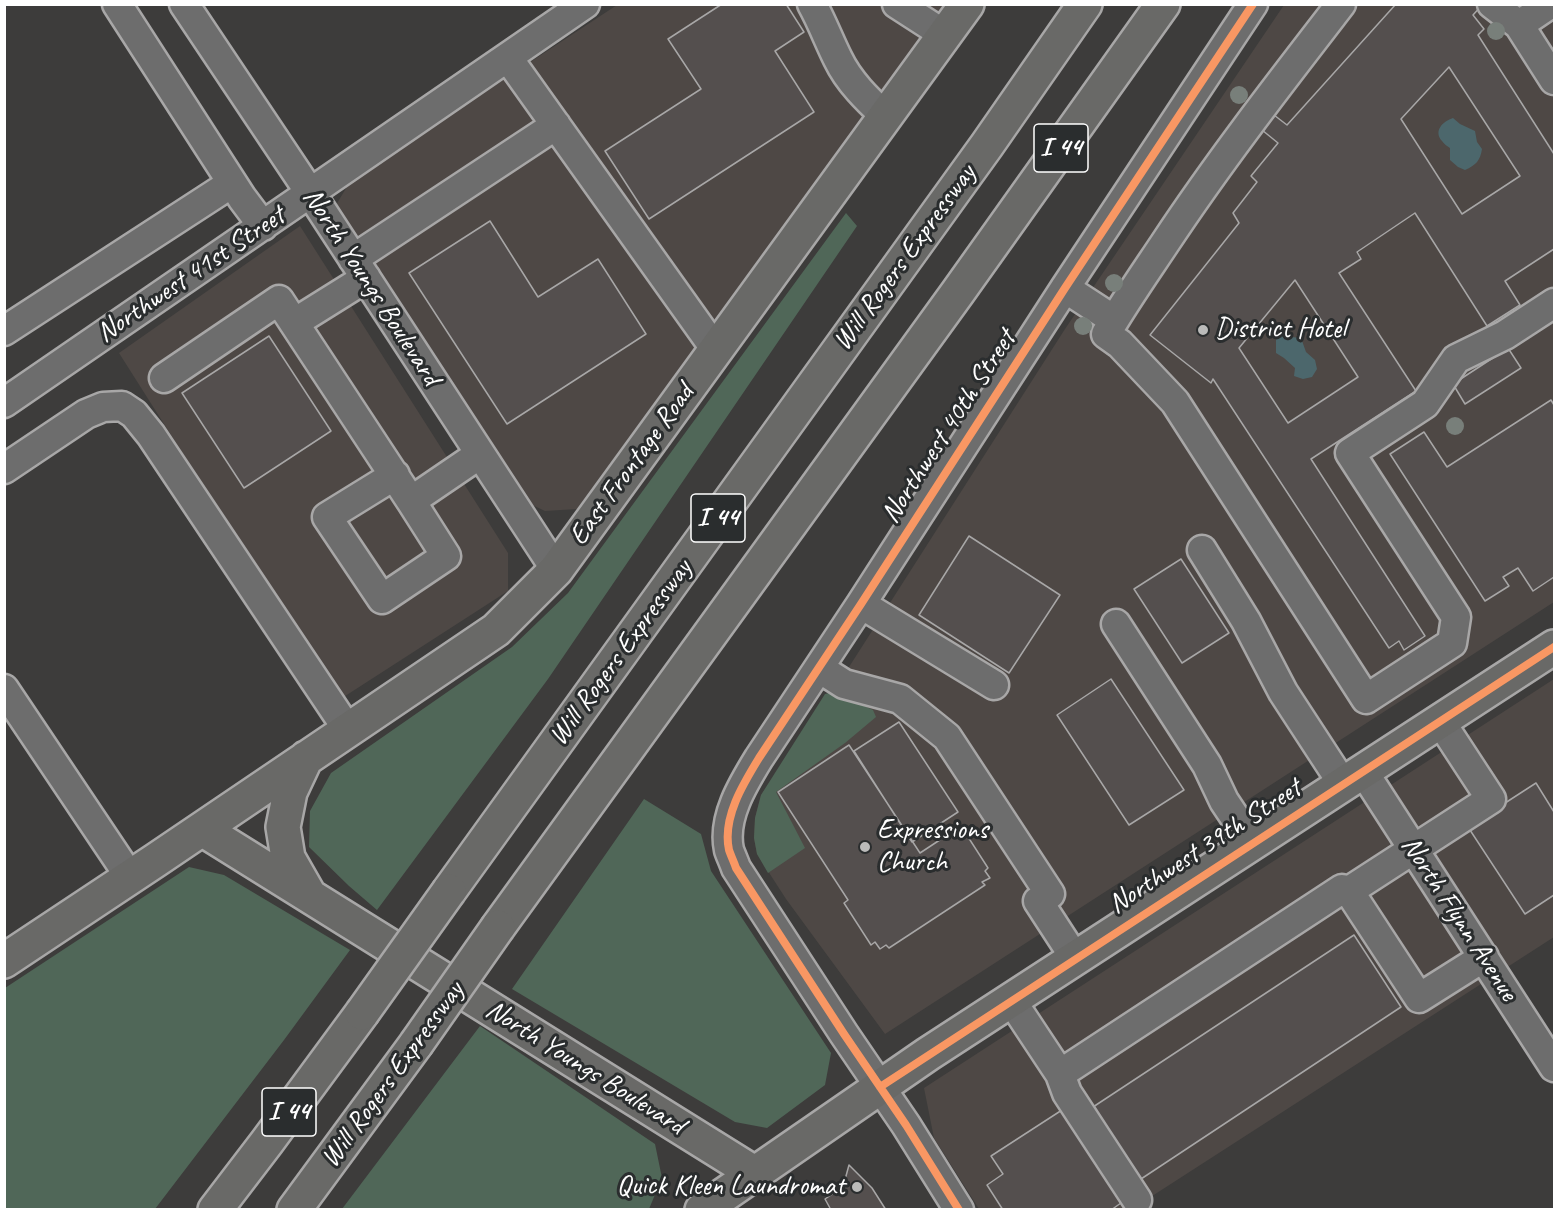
<!DOCTYPE html>
<html>
<head>
<meta charset="utf-8">
<style>
	body { margin:0 }
	#map { position:relative; width:1559px; height:1214px; overflow:hidden; background:#3d3c3b; font-family:Caveat,sans-serif }
	canvas { display:block }
	.frame { position:absolute; inset:0; border:6px solid #fff; pointer-events:none }
</style>
</head>
<body>
<div id="map">
<canvas width="1559" height="1214"></canvas>
<div class="frame"></div>
</div>
<script>
const c = document.querySelector('canvas').getContext('2d');
c.lineJoin = 'round';
function fillPath(path, color) { c.fillStyle = color; c.fill(path, 'evenodd'); }
function trace(path, color, width, dash) { c.strokeStyle = color; c.lineWidth = width; c.lineCap = dash ? 'butt' : 'round'; c.setLineDash(dash || []); c.stroke(path); }
function drawText(font, color, halo, rows, align = 'center') {
  c.font = font + ' Caveat,sans-serif'; c.lineWidth = 6; c.setLineDash([]); c.textBaseline = 'middle'; c.strokeStyle = halo; c.fillStyle = color; for (const [text, x, y, turn = 0] of rows) {
    c.save(); c.translate(x, y); c.rotate((+turn || 0) * Math.PI / 180); c.textAlign = isNaN(turn) ? turn : align; if (halo) c.strokeText(text, 0, 0); c.fillText(text, 0, 0); c.restore();
  }
}
fillPath(new Path2D(`
	M617,5H945L577,509L545,511L526,502L336,205L351,180Z
	M1284,5H1554V602L885,1034L786,899L757,854L754,838L755,818L761,795L833,692L1065,329Z
	M300,226L508,553V591L339,700L119,353Z
	M1554,679V937L1132,1209H979L934,1138L924,1088Z`), '#4e4845');
fillPath(new Path2D(`
	M846,213L857,226L548,679L377,910L349,886L309,847L310,811L331,773L512,647L568,593Z
	M833,692L873,710L876,717L845,743L776,792L805,848L768,873L757,854L754,838L755,818L761,795L825,694Z
	M644,799L701,834L711,871L831,1053L825,1085L767,1128L735,1122L512,989Z
	M189,867L224,875L350,950L284,1040L155,1209H5V988Z
	M480,1026L655,1144L662,1178L649,1209H342Z`), '#506758');
fillPath(new Path2D(`
	M1453,118L1460,124L1475,131L1477,142L1482,149C1480,161 1476,165 1465,170L1458,167L1450,160V148C1447,146 1444,144 1442,141C1433,131 1443,121 1453,118Z
	M1284,330L1291,337L1301,338L1306,352L1315,360L1317,369L1312,377L1303,379L1294,376L1295,368L1284,358L1276,353V340Z`), '#4c676c');
const building = new Path2D(`
	M722,4H786L804,32L775,51L814,112L649,219L605,151L701,89L668,39Z
	M1396,4H1483L1473,15L1484,29L1478,35L1554,154V249L1505,281L1520,305L1487,326L1415,213L1357,252L1361,259L1339,273L1416,391L1311,459L1425,636L1404,650L1399,641L1389,648L1213,379L1211,383L1150,335L1239,223L1233,213L1257,182L1251,176L1278,143L1262,130L1274,115L1287,125ZM1449,67L1520,176L1462,214L1401,119ZM1295,280L1358,377L1288,423L1239,348Z
	M490,221L538,297L598,259L646,334L507,424L409,273Z
	M269,336L331,431L244,488L182,393Z
	M1508,348L1521,368L1465,404L1453,384Z
	M1551,400L1554,405V577L1533,591L1518,568L1503,577L1509,586L1485,601L1390,454L1424,432L1447,467Z
	M969,536L1060,595L1009,673L919,615Z
	M1181,559L1229,633L1182,663L1134,589Z
	M1111,679L1184,790L1129,825L1057,715Z
	M899,722L958,812L912,842L854,751Z
	M849,745L920,853L961,826L988,868L985,871L990,878L982,882L985,885L889,948L886,945L880,949L875,942L871,945L844,903L848,900L778,792Z
	M1536,783L1554,812V895L1525,914L1468,827Z
	M1354,935L1401,1007L1141,1179L1093,1107Z
	M1062,1110L1121,1203L1111,1210H1003L987,1185L1003,1174L991,1156Z
	M849,1165L872,1188L886,1210H831L825,1199L843,1187Z`);
fillPath(building, '#544f4e');
trace(building, '#a8a7a7', 1.5);
const minor = new Path2D(`
	M117,4L242,198L263,226
	M184,4L311,194L556,570
	M812,4C822,22 829,41 838,59C849,82 868,100 885,116
	M897,4L945,35
	M1341,4C1280,83 1220,160 1165,243C1145,273 1124,303 1106,334L1120,344L1175,402L1366,699L1452,643L1456,617L1350,453L1425,404L1456,359L1505,335L1554,303
	M1492,4L1519,25L1550,4
	M1519,25L1554,80
	M508,58L716,350
	M353,259L556,125
	M366,278L294,323L411,501L480,454
	M1065,288L1114,320
	M4,331L232,183
	M164,378L279,300L294,323
	M4,403L585,4
	M4,469L86,414L103,407L122,406L134,414L151,435L348,730
	M395,475L327,517L382,599L446,556L411,501
	M1202,550L1246,621L1283,692L1343,784
	M861,604L994,685
	M1116,624L1207,765L1224,801L1252,843
	M819,668L844,684L900,699L947,737L1050,894L1038,901L1075,958
	M4,689L130,877
	M1363,771L1554,1067
	M1349,891L1491,799L1440,721
	M1011,1000L1060,1074L1342,889L1349,891L1419,998L1484,957
	M1060,1074L1067,1093L1137,1200
	M959,1210L906,1125L844,1034L736,868C734,862 731,856 729,850C722,818 743,784 759,758L861,604L1065,288L1253,4`);
const major = new Path2D(`
	M306,758L290,792L283,827L288,858L308,893
	M202,829L754,1173
	M4,961L156,860L496,630L556,570L967,4
	M702,1210L928,1054L1554,647`);
const highway = new Path2D(`
	M449,891L987,145L1085,4
	M498,927L958,292L1163,4
	M215,1210L267,1142L362,1013
	M294,1210L416,1044`);
trace(minor, '#a8a7a7', 33);
trace(major, '#a8a7a7', 38);
trace(highway, '#a8a7a7', 38);
trace(minor, '#6d6d6d', 28);
trace(major, '#696967', 33);
trace(highway, '#696967', 33);
const highwayBridge = new Path2D(`
	M362,1013L449,891
	M416,1044L498,927`);
trace(highwayBridge, '#a8a7a7', 38, []);
trace(highwayBridge, '#696967', 33);
trace(new Path2D(`
	M880,1087L1554,647
	M959,1210L906,1125L844,1034L736,868C734,862 731,856 729,850C722,818 743,784 759,758L861,604L1065,288L1253,4`), '#f99763', 8);
c.fillStyle = '#787f7a';
for (const [x, y] of [
	[1496,31],
	[1239,95],
	[1114,283],
	[1083,326],
	[1455,426]
]) { c.beginPath(); c.arc(x, y, 9, 0, 2 * Math.PI); c.fill(); }
for (const [x, y, r, color] of [
	[1203,330,6,"#bbbbba"],
	[865,847,6,"#bbbbba"],
	[857,1187,6,"#bbbbba"]
]) { const dot = new Path2D(); dot.arc(x, y, r, 0, 2 * Math.PI); c.fillStyle = color; c.fill(dot); trace(dot, '#2a2d2e', 2); }
for (const [x, y, w] of [
	[1061,148,54],
	[718,518,54],
	[289,1112,54]
]) { const box = new Path2D(); box.roundRect(x - w / 2, y - 24, w, 48, 4.5); c.fillStyle = '#2a2d2e'; c.fill(box); trace(box, '#fff', 1.5); }
drawText('bold 27px', '#fff', null, [
	["I 44",1061,148],
	["I 44",718,518],
	["I 44",289,1112]
]);
drawText('28px', '#fff', '#2a2d2e', [
	["Will Rogers Expressway",905,258,-54],
	["Northwest 41st Street",191,275,-34],
	["North Youngs Boulevard",371,287,57],
	["Northwest 40th Street",949,427,-57],
	["East Frontage Road",632,465,-54],
	["Will Rogers Expressway",621,653,-54],
	["Northwest 39th Street",1205,847,-33],
	["North Flynn Avenue",1459,919,57],
	["North Youngs Boulevard",585,1068,32],
	["Will Rogers Expressway",393,1075,-54]
]);
drawText('28px', '#fff', '#2a2d2e', [
	["District Hotel",1215,330],
	["Expressions",877,831],
	["Church",877,863],
	["Quick Kleen Laundromat",845,1187,"right"]
], 'left');
</script>
</body>
</html>
